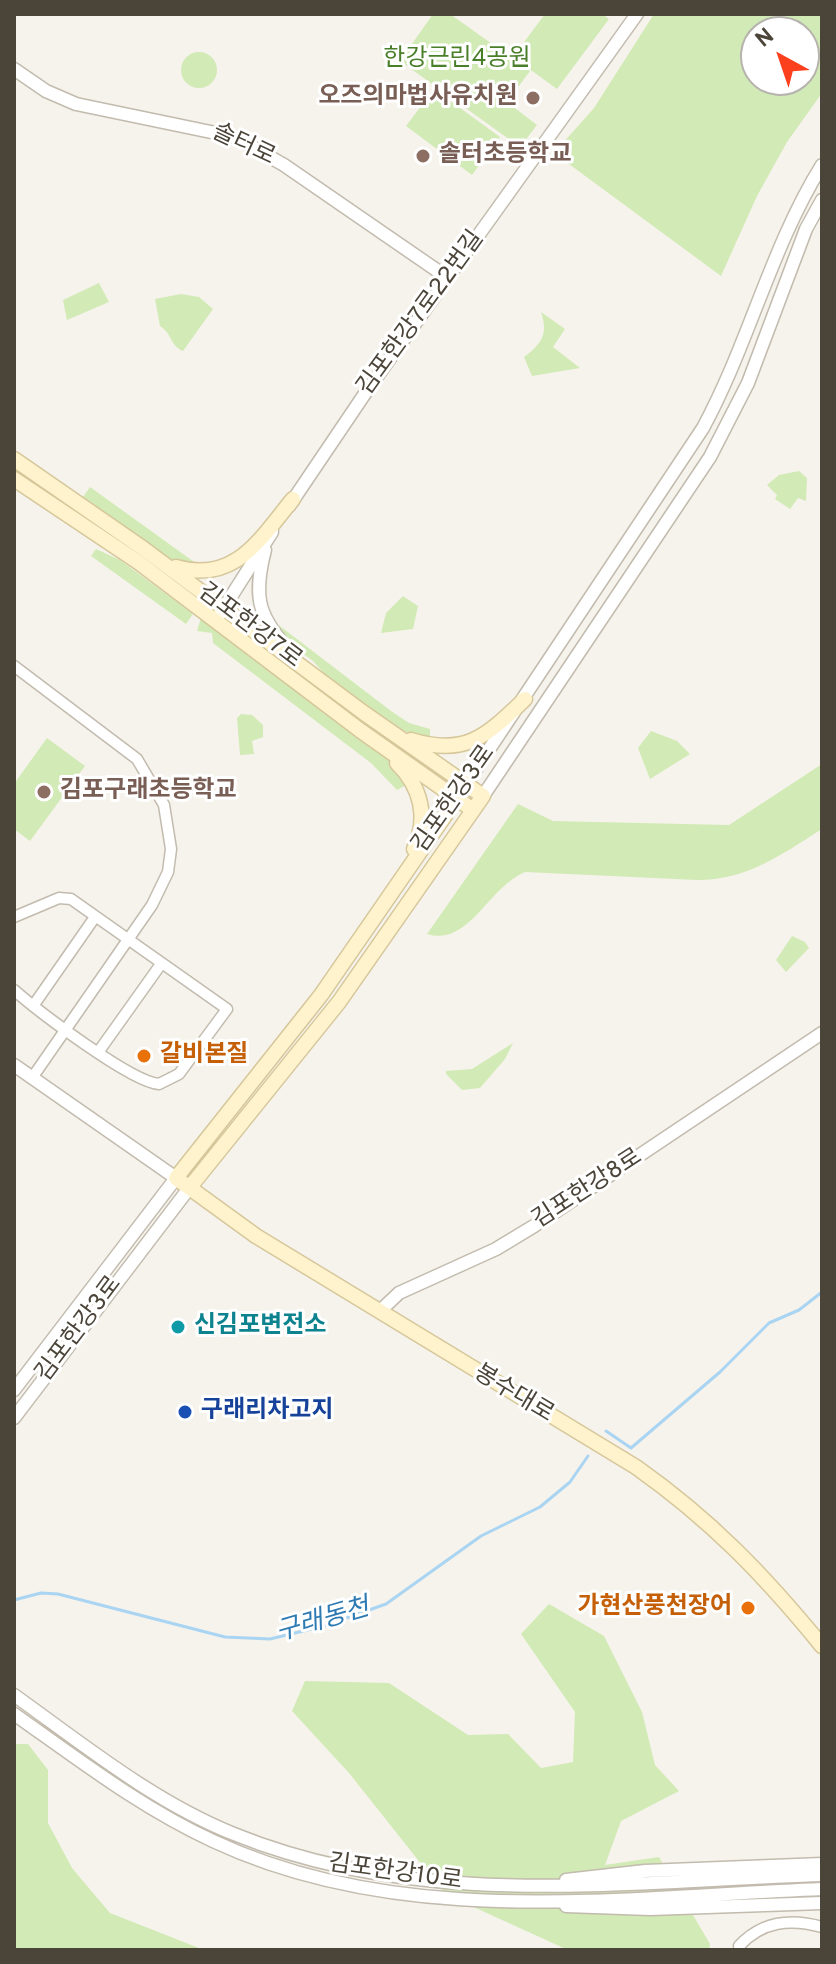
<!DOCTYPE html>
<html>
<head>
<meta charset="utf-8">
<style>
	body { margin:0 }
	#map { position:relative; width:836px; height:1964px; overflow:hidden; background:#f6f3ec; font-family:Overpass,sans-serif }
	canvas { display:block }
	.frame { position:absolute; inset:0; border:16px solid #4b4439; pointer-events:none }
	.north { position:absolute; left:740px; top:16px; width:80px; height:80px; box-sizing:border-box; background:#fff; border:2px solid #b7b4b0; border-radius:50%; rotate:320deg; font-size:22px; font-weight:700; line-height:32px; text-align:center; color:#4b4439 }
	.north::after { content:''; display:block; margin:auto; width:28px; height:36px; background:#fc3f1d; clip-path:polygon(50% 0,100% 100%,50% 72%,0 100%) }
</style>
</head>
<body>
<div id="map">
<canvas width="836" height="1964"></canvas>
<div class="frame"></div>
<div class="north">N</div>
</div>
<script>
const c = document.querySelector('canvas').getContext('2d');
c.lineJoin = 'round';
function fillPath(path, color) { c.fillStyle = color; c.fill(path, 'evenodd'); }
function trace(path, color, width, dash) { c.strokeStyle = color; c.lineWidth = width; c.lineCap = dash ? 'butt' : 'round'; c.setLineDash(dash || []); c.stroke(path); }
function drawText(font, color, halo, rows, align = 'center') {
  c.font = font + ' Overpass,"Noto Sans KR",sans-serif'; c.lineWidth = 6; c.setLineDash([]); c.textBaseline = 'middle'; c.strokeStyle = halo; c.fillStyle = color; for (const [text, x, y, turn = 0] of rows) {
    c.save(); c.translate(x, y); c.rotate((+turn || 0) * Math.PI / 180); c.textAlign = isNaN(turn) ? turn : align; if (halo) c.strokeText(text, 0, 0); c.fillText(text, 0, 0); c.restore();
  }
}
fillPath(new Path2D(`
	M433,14H450L530,71L507,102L537,125L520,147L400,61Z
	M545,14H602L609,19L557,89L513,57Z
	M654,14H822V93L787,142L757,196L721,276L554,153L594,108ZM756,32H804V80H756Z
	M181 70a18 18 0 1 1 36 0a18 18 0 1 1-36 0Z
	M434,89L500,137L472,175L406,126Z
	M99,283L109,302L67,320L63,300Z
	M181,294L199,297L213,309L183,351C170,346 172,333 160,326L155,299Z
	M541,312L565,329L553,347L580,368L532,376L524,357C543,343 548,333 541,312Z
	M799,471L807,478L806,501L798,498L790,509L775,499L777,495L767,485L779,475Z
	M90,487L197,564L175,562L83,497Z
	M96,549L120,560L193,614L186,624L91,556Z
	M403,596L418,606L413,629L381,633L386,613Z
	M201,618L385,756L408,784L397,790L371,763L213,643L212,633L197,631Z
	M272,620L391,711L409,723L430,729V740L398,729L328,678L313,661L283,639Z
	M241,714L252,715L263,725V737L252,741L254,754L240,755L237,718Z
	M651,731L677,741L690,754L650,779L638,748Z
	M47,738L85,766L30,841L14,829V784Z
	M822,764V829C781,855 747,880 697,880L525,872C488,887 469,947 427,934L518,804L553,821L729,825Z
	M792,936L805,942L809,948L786,972L776,960Z
	M513,1043L505,1059L480,1088L462,1090L446,1074V1071L472,1069Z
	M549,1604L604,1636L642,1712L655,1765L679,1791L621,1821L605,1865L659,1857L710,1944L709,1950H568L445,1894L349,1773L292,1711L305,1681L389,1683L468,1735L508,1734L541,1768L573,1762L575,1712L521,1634Z
	M14,1744H28L48,1770V1823L72,1868L110,1913L204,1950H14Z`), '#d2eab5');
trace(new Path2D(`
	M606,1431L631,1448L720,1372L769,1323L799,1310L822,1292
	M14,1600L41,1593L58,1594L225,1637L270,1639L324,1626L386,1604L481,1536L540,1507L570,1482L588,1456`), '#a9d4f2', 3);
const minor = new Path2D(`
	M14,666L137,759L164,805L171,849L168,872L152,905L32,1078
	M14,917L59,898L71,899L227,1009L179,1074L159,1084C131,1082 38,1011 14,990
	M33,1006L95,917
	M99,1051L161,964
	M739,1946C762,1921 790,1918 822,1927`);
const tertiary = new Path2D(`
	M14,69L46,91L76,104L235,137L284,165L448,278
	M289,506L366,392L637,14
	M265,550C252,599 259,618 293,655
	M220,614L272,532
	M462,790L703,428C749,343 771,247 822,165
	M483,796L710,457L748,383L806,229L822,200
	M14,1065L176,1178L14,1390
	M381,1310L399,1293L496,1249L534,1226L822,1033
	M14,1418L190,1187
	M14,1695C84,1745 154,1802 234,1834C423,1911 624,1881 822,1875
	M14,1714C78,1759 141,1808 213,1841C403,1930 619,1897 822,1889
	M566,1880L645,1871L822,1864
	M566,1906L650,1909L822,1903`);
const secondary = new Path2D(`
	M14,459L144,549L364,713L483,796L339,1002L190,1187
	M14,479L138,562L361,731L473,810
	M176,567C235,584 260,539 293,499
	M411,740C466,757 486,736 525,699
	M397,763C421,787 429,818 414,849
	M462,791L321,995L176,1178L256,1236L636,1467C711,1520 764,1575 822,1646`);
trace(minor, '#c2bbae', 13);
trace(tertiary, '#c2bbae', 15);
trace(secondary, '#d6c79b', 17);
trace(minor, '#fff', 10);
trace(tertiary, '#fff', 12);
trace(secondary, '#fff3cd', 14);
for (const [x, y, r, color] of [
	[533,98,8,"#8d6e63"],
	[423,156,8,"#8d6e63"],
	[44,792,8,"#8d6e63"],
	[144,1056,8,"#e8710a"],
	[178,1327,8,"#0f9aa8"],
	[185,1412,8,"#1a4fb4"],
	[748,1608,8,"#e8710a"]
]) { const dot = new Path2D(); dot.arc(x, y, r, 0, 2 * Math.PI); c.fillStyle = color; c.fill(dot); trace(dot, '#fff', 3); }
drawText('24px', '#4a7f2a', '#fff', [
	["한강근린4공원",457,60]
]);
drawText('bold 24px', '#785e54', '#fff', [
	["오즈의마법사유치원",517,98,"right"],
	["솔터초등학교",439,156],
	["김포구래초등학교",60,792]
], 'left');
drawText('24px', '#4b4439', '#fff', [
	["솔터로",243,146,25],
	["김포한강7로22번길",422,314,-54],
	["김포한강7로",249,627,37],
	["김포한강3로",455,800,-55],
	["김포한강8로",588,1190,-33],
	["김포한강3로",80,1330,-53],
	["봉수대로",513,1395,31],
	["김포한강10로",395,1874,8]
]);
drawText('bold 24px', '#c56008', '#fff', [
	["갈비본질",160,1056],
	["가현산풍천장어",732,1608,"right"]
], 'left');
drawText('bold 24px', '#0d838f', '#fff', [
	["신김포변전소",194,1327]
], 'left');
drawText('bold 24px', '#164399', '#fff', [
	["구래리차고지",201,1412]
], 'left');
drawText('italic 26px', '#2e7ab2', '#fff', [
	["구래동천",323,1622,-16]
]);
</script>
</body>
</html>
